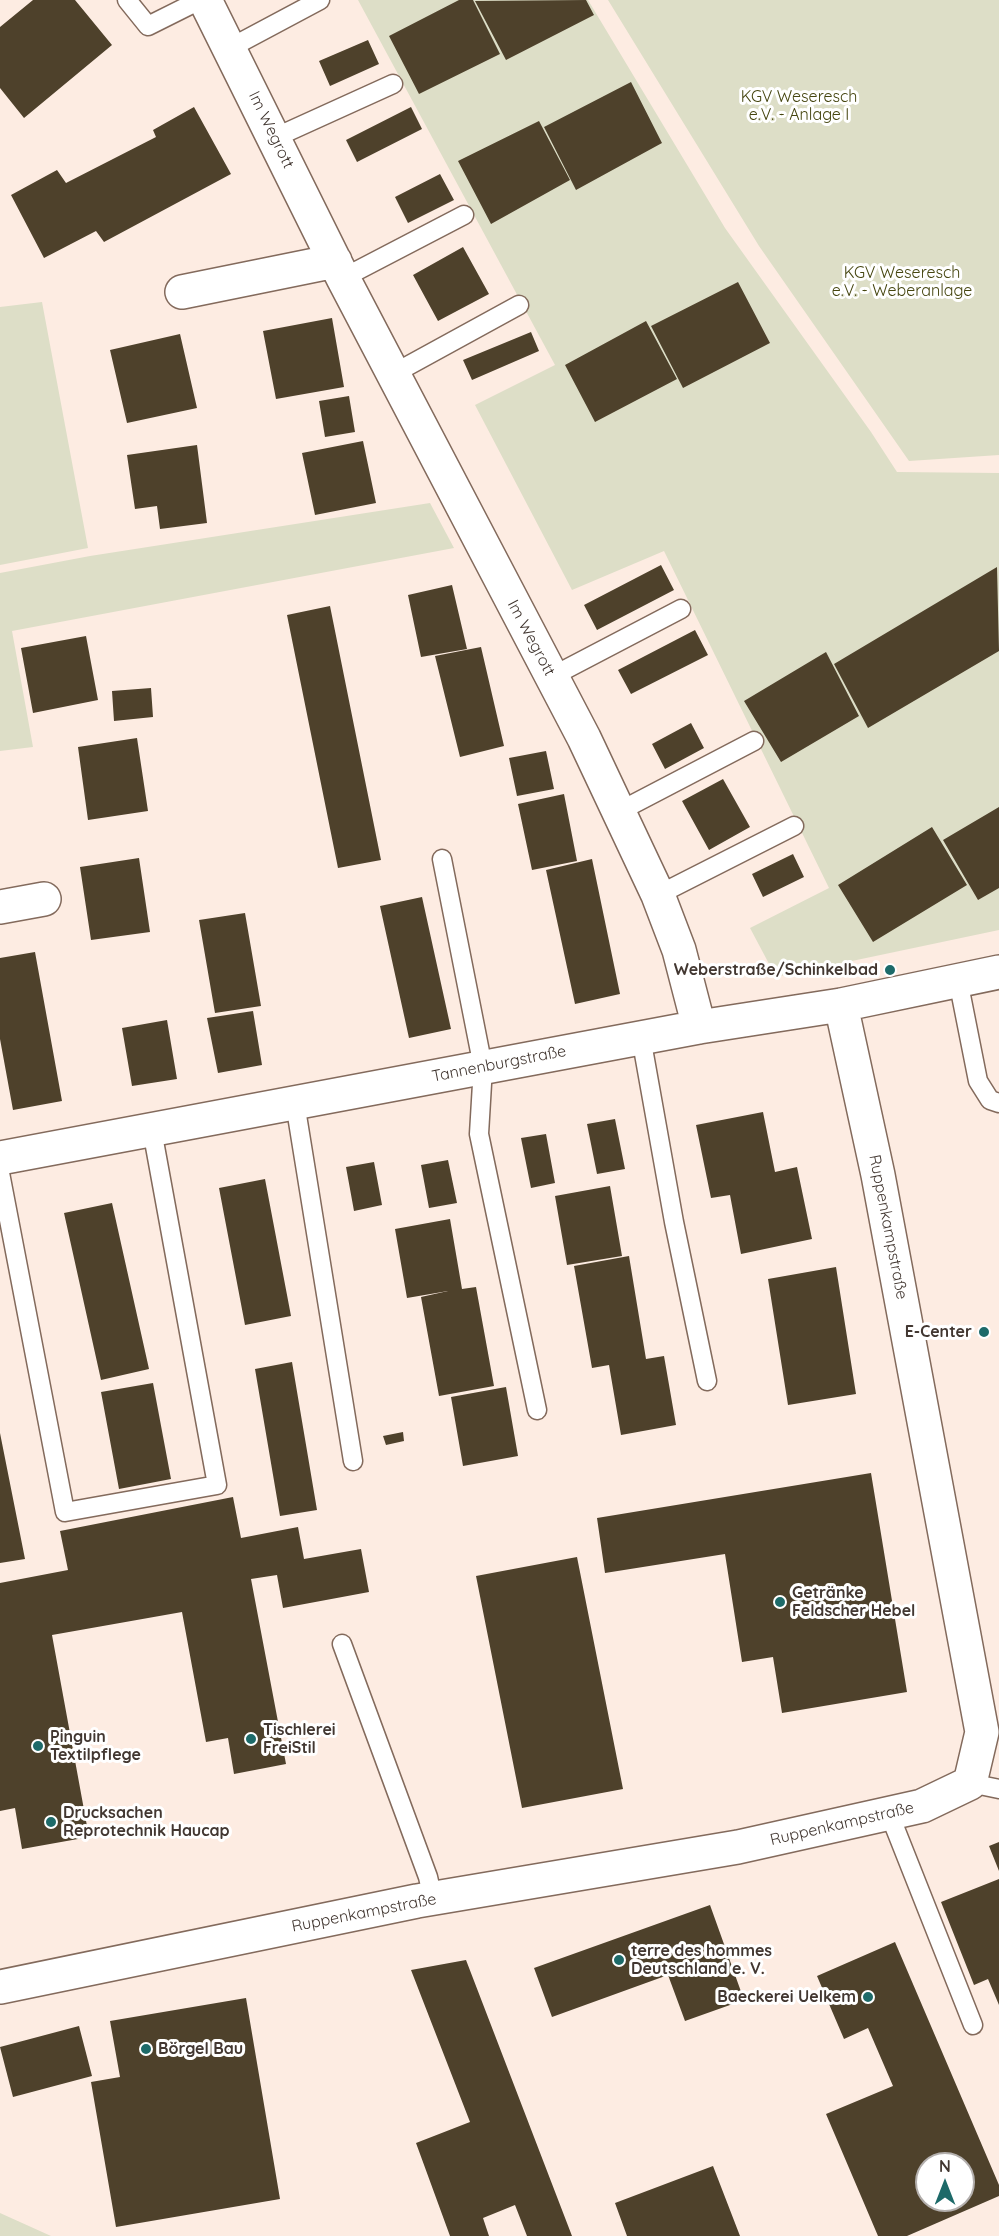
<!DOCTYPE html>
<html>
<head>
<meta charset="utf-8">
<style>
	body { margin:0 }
	#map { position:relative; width:999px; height:2236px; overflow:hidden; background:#fdece2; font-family:Quicksand,sans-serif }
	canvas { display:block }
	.north { position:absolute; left:915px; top:2152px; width:60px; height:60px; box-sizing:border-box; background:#fff; border:2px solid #b3afad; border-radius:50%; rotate:0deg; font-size:16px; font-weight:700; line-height:24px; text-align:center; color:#423731 }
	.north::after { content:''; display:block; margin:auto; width:21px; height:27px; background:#1d6a69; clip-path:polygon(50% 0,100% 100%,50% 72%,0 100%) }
</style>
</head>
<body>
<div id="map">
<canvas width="999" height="2236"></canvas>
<div class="north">N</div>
</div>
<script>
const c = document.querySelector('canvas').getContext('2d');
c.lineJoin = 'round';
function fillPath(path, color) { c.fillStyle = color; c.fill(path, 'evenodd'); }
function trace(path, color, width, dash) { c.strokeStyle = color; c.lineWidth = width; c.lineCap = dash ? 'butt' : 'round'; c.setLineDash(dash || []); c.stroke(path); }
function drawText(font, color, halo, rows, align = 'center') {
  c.font = font + ' Quicksand,sans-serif'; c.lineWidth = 6; c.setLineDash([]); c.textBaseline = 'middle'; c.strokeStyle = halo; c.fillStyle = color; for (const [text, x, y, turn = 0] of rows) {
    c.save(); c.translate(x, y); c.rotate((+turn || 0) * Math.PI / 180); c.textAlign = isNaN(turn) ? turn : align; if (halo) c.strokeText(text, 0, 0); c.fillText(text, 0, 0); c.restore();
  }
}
fillPath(new Path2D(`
	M358,0H588L725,228L871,432L897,472L999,473V930L776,977L750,928L829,888L664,551L572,590L475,405L555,365Z
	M608,0H999V455L909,461L759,246Z
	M42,302L88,548L0,565V307Z
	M430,503L454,548L12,631L33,747L0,751V573L90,556Z
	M0,2213L51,2236H0Z`), '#dddec7');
fillPath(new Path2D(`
	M33,0H75L112,45L24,118L0,88V27Z
	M459,0H473L500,54L419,94L389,36Z
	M586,0L594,15L506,60L475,1Z
	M368,40L379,64L330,86L319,61Z
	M631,82L662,143L576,190L544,127Z
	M194,107L231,174L104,242L96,231L44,258L11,195L57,170L66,183L156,137L153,130Z
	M411,107L422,129L357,162L346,140Z
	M539,121L570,180L491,224L458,161Z
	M440,174L454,200L408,223L395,197Z
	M463,247L489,294L438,321L413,275Z
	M738,282L770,343L683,388L651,326Z
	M332,318L344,387L276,399L263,331Z
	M646,321L677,379L595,422L565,365Z
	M531,332L539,351L472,380L463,360Z
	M180,334L197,408L127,423L110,350Z
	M349,396L355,432L325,437L319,401Z
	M363,441L376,503L315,515L302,453Z
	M197,445L207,523L160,529L157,506L135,509L127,455Z
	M661,565L674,590L597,630L584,605Z
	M997,567L999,651L868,728L834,664Z
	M452,585L467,649L421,657L408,595Z
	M330,606L381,860L338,868L287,615Z
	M695,630L708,655L631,694L618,670Z
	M86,636L98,700L33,713L21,648Z
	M481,647L504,746L460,757L435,656Z
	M826,652L859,716L781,762L744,701Z
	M151,688L153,717L114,721L112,691Z
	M691,723L704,748L665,769L652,744Z
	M137,738L148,811L88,820L78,747Z
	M546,751L554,789L517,796L509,758Z
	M723,779L750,827L709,850L682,801Z
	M564,794L577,861L532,870L518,804Z
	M999,807V888L978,900L943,840Z
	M932,827L967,885L873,942L838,885Z
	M793,854L804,877L763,897L752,874Z
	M139,858L150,932L91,940L80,867Z
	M592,859L620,994L575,1004L546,870Z
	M422,897L451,1029L409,1038L380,906Z
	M245,913L261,1006L215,1013L199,920Z
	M35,952L62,1101L13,1110L0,1039V958Z
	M253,1011L262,1065L218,1073L207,1018Z
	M167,1020L177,1079L132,1086L122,1028Z
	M763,1112L775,1172L797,1167L812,1239L741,1254L730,1195L711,1198L696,1125Z
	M615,1119L625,1169L597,1174L587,1124Z
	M546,1134L555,1183L531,1188L521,1138Z
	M448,1160L457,1203L429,1208L421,1165Z
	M374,1162L382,1205L354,1211L346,1167Z
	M265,1179L291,1316L245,1325L219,1188Z
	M610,1186L622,1256L567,1265L555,1196Z
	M112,1203L149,1369L101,1380L64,1213Z
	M450,1219L462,1289L476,1287L494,1386L439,1396L421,1297L448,1291L407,1298L395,1229Z
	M629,1256L646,1359L664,1356L676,1425L621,1435L609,1365L592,1368L574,1266Z
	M836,1267L856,1394L788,1405L768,1279Z
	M292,1362L317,1510L280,1516L255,1369Z
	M153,1383L171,1479L119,1489L101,1392Z
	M506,1387L518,1456L463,1466L451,1397Z
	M403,1432L404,1441L386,1445L383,1436Z
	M0,1433L25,1559L0,1563Z
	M871,1473L907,1692L782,1713L773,1657L742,1662L725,1554L605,1573L597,1518Z
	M233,1497L241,1538L298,1527L304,1559L361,1549L369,1592L283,1608L277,1575L251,1579L286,1764L234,1774L228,1738L206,1742L182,1612L52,1635L89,1837L22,1849L15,1808L0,1811V1583L68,1570L60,1531Z
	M577,1557L623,1789L522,1808L476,1576Z
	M999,1842V1871L989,1846Z
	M999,1879V2005L988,1979L974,1985L941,1902Z
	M710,1905L744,2000L685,2021L668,1975L552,2017L534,1968Z
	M895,1942L999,2185V2196L907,2236H878L826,2114L893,2086L868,2028L844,2039L817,1976ZM927,2164H963V2200H927Z
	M466,1960L572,2236H527L515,2205L483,2218L489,2236H450L416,2143L470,2122L411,1970Z
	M246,1998L280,2199L116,2227L91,2082L120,2077L110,2021Z
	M79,2026L92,2076L13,2097L0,2047Z
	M713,2166L740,2236H627L615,2203Z`), '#4e412b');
const service = new Path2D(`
	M127,0L148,26L200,0
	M230,48L320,0
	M274,138L393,84
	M343,278L464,215
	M393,374L519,305
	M551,677L681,609
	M618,812L754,741
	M442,859L483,1067L479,1134L537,1410
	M658,895L794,826
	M958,980L978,1081L990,1100L999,1103
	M641,1037L674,1222L707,1381
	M295,1103L353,1461
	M0,1173L65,1512L217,1485L152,1130
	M342,1644L428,1877L433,1899
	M970,1783L999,1789
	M889,1813L973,2025`);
const minor = new Path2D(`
	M205,0L343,278L584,738L658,895L679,950L699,1027
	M182,292L335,261
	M0,907L44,899
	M0,1158L699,1027L841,1005L999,972
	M0,1987L417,1901L738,1847L922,1806L970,1783L982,1732L878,1175L841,1005`);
trace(service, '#836a5c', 21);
trace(minor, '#836a5c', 36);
trace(service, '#fff', 18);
trace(minor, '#fff', 33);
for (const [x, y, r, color] of [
	[890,970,6,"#1d6a69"],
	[984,1332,6,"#1d6a69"],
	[780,1602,6,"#1d6a69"],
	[251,1739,6,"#1d6a69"],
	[38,1746,6,"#1d6a69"],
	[51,1822,6,"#1d6a69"],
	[619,1960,6,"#1d6a69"],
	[868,1997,6,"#1d6a69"],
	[146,2049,6,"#1d6a69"]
]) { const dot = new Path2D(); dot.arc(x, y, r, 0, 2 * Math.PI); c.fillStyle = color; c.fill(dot); trace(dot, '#fff', 2); }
drawText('16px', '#464610', '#fff', [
	["KGV Weseresch",799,97],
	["e.V. - Anlage I",799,115],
	["KGV Weseresch",902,273],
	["e.V. - Weberanlage",902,291]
]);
drawText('16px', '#423731', '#fff', [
	["Im Wegrott",271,130,64],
	["Im Wegrott",531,638,62],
	["Tannenburgstraße",499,1064,-11],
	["Ruppenkampstraße",888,1227,79],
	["Ruppenkampstraße",842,1824,-13],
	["Ruppenkampstraße",364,1913,-11]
]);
drawText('bold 16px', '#423731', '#fff', [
	["Weberstraße/Schinkelbad",878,970,"right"],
	["E-Center",972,1332,"right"],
	["Getränke",792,1593],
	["Feldscher Hebel",792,1611],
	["Tischlerei",263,1730],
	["FreiStil",263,1748],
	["Pinguin",50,1737],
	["Textilpflege",50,1755],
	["Drucksachen",63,1813],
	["Reprotechnik Haucap",63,1831],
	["terre des hommes",631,1951],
	["Deutschland e. V.",631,1969],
	["Baeckerei Uelkem",856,1997,"right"],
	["Börgel Bau",158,2049]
], 'left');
</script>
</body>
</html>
